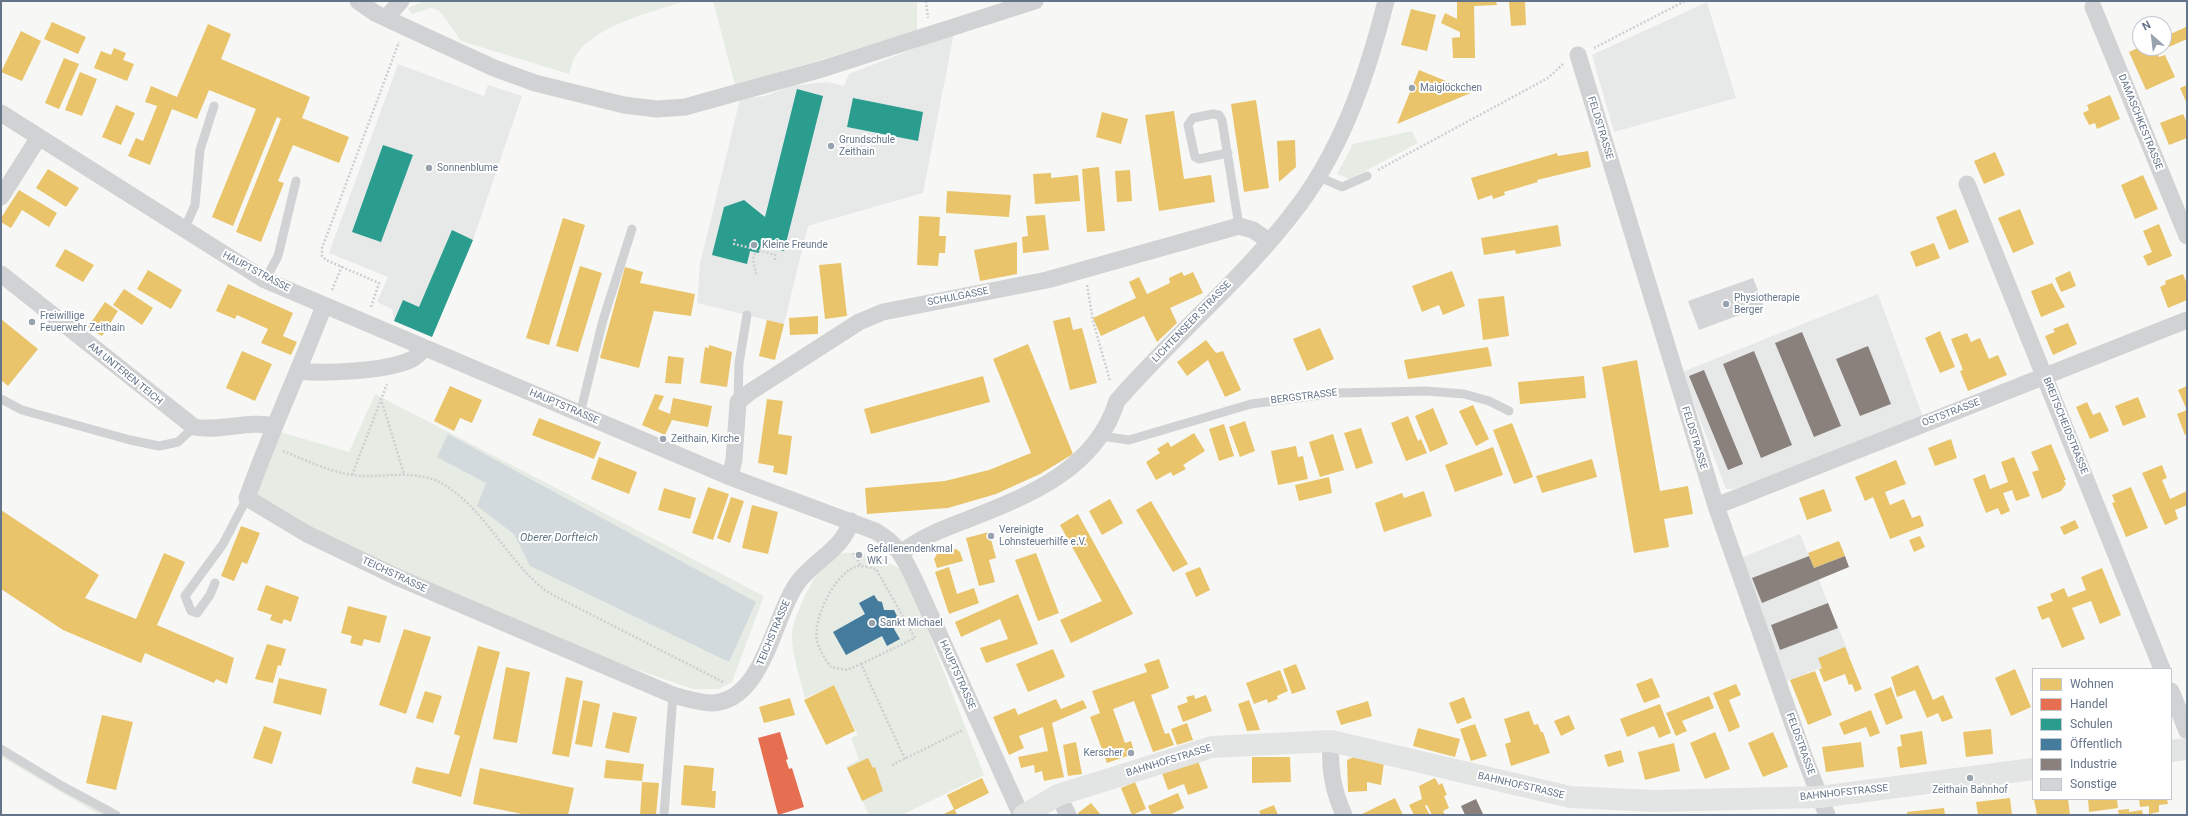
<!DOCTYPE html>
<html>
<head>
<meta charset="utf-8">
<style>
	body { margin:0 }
	#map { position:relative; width:2188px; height:816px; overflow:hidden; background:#f7f8f6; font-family:Roboto,sans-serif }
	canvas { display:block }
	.frame { position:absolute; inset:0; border:2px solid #657589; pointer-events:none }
	.legend { position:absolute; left:2032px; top:668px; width:140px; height:132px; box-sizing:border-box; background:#fff; border:1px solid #c1c8d0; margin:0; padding:5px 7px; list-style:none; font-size:12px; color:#657589 }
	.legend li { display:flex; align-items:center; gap:8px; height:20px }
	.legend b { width:20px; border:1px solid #c1c8d0 }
	.north { position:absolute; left:2132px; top:16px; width:40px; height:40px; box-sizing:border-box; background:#fff; border:1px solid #c1c8d0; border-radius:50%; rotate:332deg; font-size:11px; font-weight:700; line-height:16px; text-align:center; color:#657589 }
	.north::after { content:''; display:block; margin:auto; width:14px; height:18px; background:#98a3af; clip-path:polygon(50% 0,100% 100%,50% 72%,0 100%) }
</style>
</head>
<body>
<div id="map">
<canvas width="2188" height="816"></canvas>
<div class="frame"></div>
<ul class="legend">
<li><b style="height:11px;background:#e9c46a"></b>Wohnen</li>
<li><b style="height:11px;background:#e76f51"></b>Handel</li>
<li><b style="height:11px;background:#2a9d8f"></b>Schulen</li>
<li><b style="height:11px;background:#457b9d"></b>Öffentlich</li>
<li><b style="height:11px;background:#8a817c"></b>Industrie</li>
<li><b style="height:11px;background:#d4d5d6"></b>Sonstige</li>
</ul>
<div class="north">N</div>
</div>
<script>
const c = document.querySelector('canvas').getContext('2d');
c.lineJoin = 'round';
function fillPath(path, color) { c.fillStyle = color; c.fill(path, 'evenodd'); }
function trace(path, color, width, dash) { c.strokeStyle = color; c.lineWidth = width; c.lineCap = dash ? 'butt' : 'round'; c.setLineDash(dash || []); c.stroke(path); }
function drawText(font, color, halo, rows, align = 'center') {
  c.font = font + ' Roboto,sans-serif'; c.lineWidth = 4; c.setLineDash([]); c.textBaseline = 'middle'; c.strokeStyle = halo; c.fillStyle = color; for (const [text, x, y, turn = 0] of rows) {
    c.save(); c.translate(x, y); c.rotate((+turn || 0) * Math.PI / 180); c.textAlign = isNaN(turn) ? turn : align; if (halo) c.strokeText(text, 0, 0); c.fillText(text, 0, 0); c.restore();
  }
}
fillPath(new Path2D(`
	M1707,2L1736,98L1614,132L1592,55Z
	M954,33L923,193L808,226L784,324L697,303L700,264L740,99L765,96L791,86L827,82L844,86L849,74Z
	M398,64L484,96L488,85L522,96L473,240L432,337L394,321L392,309L377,302L388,277L329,253Z
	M1878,294L1923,417L1735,489H1726L1682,372Z
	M1800,534L1850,656L1785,682L1738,559Z`), '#e7e9e9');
fillPath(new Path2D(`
	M424,1H686C655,11 592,26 575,57C572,62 571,69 569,74L461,41L445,18L438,10L431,8L412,14L408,8Z
	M713,1H917V31L735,85Z
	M1412,131L1418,143L1350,179L1337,174L1353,144Z
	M375,394L764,596L732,682L719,689H693L612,661L400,572L308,528L262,500L256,493L277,431L349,452Z
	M857,553L875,555L900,569L919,608L984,775L902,815H869L846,766L859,760L851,738L858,735L834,685L805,698C801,682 791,651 792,635C793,615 819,561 838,554C843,552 851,553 857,553Z
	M1,754L107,815H100L1,757Z`), '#e6ebe4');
fillPath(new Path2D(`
	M448,434L756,602L729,662L530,566L514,534L477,506L486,483L437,457Z`), '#d3dade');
fillPath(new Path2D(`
	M1457,1H1496L1497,5L1474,6L1475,58H1453L1452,38L1460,37V32L1441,23L1445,13L1457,19Z
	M1509,1H1525L1526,25L1511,26Z
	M1411,9L1436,15L1427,51L1401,45Z
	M52,22L86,37L78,54L44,39Z
	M208,24L231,34L221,59L310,97L302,118L349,137L339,163L293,145L278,181L284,183L261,242L236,232L281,119L277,117L233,226L212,217L256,109L209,90L197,119L172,109L150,165L128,156L136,138L143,141L157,106L145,102L151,86L177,97Z
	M2186,27L2187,39L2162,50L2164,37Z
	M21,31L41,41L22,81L1,72Z
	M2140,47L2155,48L2159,57L2165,55L2175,77L2146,90L2129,52Z
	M114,48L126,53L123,60L134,64L127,81L94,68L101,51L111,55Z
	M64,58L79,64L59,109L45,103Z
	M1419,70L1473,92L1397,124Z
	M80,72L97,79L82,116L65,110Z
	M2187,85V104L2180,88Z
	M2110,95L2120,119L2097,129L2095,123L2089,125L2083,113L2089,110L2087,105Z
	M1256,100L1269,188L1244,192L1231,104Z
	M116,105L135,113L121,145L102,137Z
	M1174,111L1184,179L1211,175L1215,202L1159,211L1145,115Z
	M1102,112L1128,119L1121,144L1096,137Z
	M2183,114L2187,123V138L2169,145L2160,123Z
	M1295,140L1296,167L1279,182L1277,141Z
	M1588,151L1591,167L1537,180L1538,182L1504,192L1505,195L1493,199L1492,195L1478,200L1471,178L1557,153L1558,156Z
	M1995,152L2005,175L1984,184L1974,161Z
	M1099,167L1105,231L1087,232L1082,169Z
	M48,169L79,188L66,207L36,188Z
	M1130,170L1132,201L1117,202L1115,171Z
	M1051,173V178L1078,175L1080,201L1035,204L1033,174Z
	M2143,175L2158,209L2135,219L2121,185Z
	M19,190L57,213L49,227L22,210L11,228L1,222V218Z
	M947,191L1011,195L1009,217L946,213Z
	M1956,209L1969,242L1949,250L1936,217Z
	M2020,209L2034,244L2013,253L1998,218Z
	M1045,215L1049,250L1023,253L1022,237L1028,236L1026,216Z
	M919,216L940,217L939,236H946L945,253H939L938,266L917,265Z
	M563,218L585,225L549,345L526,338Z
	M2159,224L2172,256L2148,266L2143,256L2152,252L2143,231Z
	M1558,225L1561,246L1516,254L1515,250L1484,255L1481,238Z
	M1017,242V274L980,281L974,250Z
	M1934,243L1940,258L1916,267L1910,252Z
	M65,249L94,265L83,282L55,266Z
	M841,263L847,316L825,319L819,265Z
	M580,266L602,273L578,352L556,346Z
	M625,267L643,272L640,283L695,294L691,316L654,311L639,368L600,358Z
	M148,270L182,290L171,309L137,289Z
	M1452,271L1465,306L1443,315L1439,305L1422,312L1412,286Z
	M2070,271L2076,286L2061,292L2055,278Z
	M1182,272L1184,276L1193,272L1203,293L1170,308L1177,323L1157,342L1144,316L1101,336L1093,318L1136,298L1129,282L1139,277L1147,294L1170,283L1169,278Z
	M2183,274L2187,284V300L2168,308L2160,287L2166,284L2165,281Z
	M2052,283L2065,307L2041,317L2031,291Z
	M228,284L293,313L283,336L297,342L291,355L261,343L268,329L237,315L235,319L216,311Z
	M124,289L153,308L142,325L113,305Z
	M1504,296L1509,336L1483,340L1478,299Z
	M105,302L118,311L102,336L88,327Z
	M818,316V334L790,335L789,318Z
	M1070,317L1073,330L1082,328L1097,383L1070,390L1053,321Z
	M1,319L38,349L8,386L1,380Z
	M767,320L784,324L775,360L759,356Z
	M2068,323L2077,344L2053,355L2045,336L2055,332L2053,329Z
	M1320,328L1334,359L1307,371L1293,339Z
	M1940,331L1955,367L1940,373L1925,338Z
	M1967,333L1971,342L1980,338L1989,359L1998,355L2007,375L1968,391L1960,371L1963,370L1951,339Z
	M1206,340L1216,353L1223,351L1241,390L1225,397L1208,360L1187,376L1177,362Z
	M1028,344L1073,454L1040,474L996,494L948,508L867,514L865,488L945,481L989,470L1031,453L993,359Z
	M709,345L732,352L727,387L700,383L705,347L709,348Z
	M1488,347L1492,366L1408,379L1404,360Z
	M242,351L272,364L255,401L226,388Z
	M668,356L684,358L681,384L665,383Z
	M1637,360L1660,491L1688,486L1693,514L1664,519L1669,547L1634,553L1602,367Z
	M983,376L990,402L871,434L864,409Z
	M1584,376L1586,398L1520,404L1518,382Z
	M450,386L482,400L472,423L460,418L454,431L434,421Z
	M2187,386V434L2185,435L2177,414L2187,410L2178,390Z
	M655,394L664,396L658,409L670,414L673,398L712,406L708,427L672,420L665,435L642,425Z
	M2138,397L2146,417L2123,426L2115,406Z
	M767,399L783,401L778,434L792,436L787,475L773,472L774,466L758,463Z
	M2087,402L2093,415L2100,412L2109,431L2090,439L2076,407Z
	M1473,405L1489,439L1476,446L1459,411Z
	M1433,408L1448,444L1430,452L1415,416Z
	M1408,416L1418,441L1421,439L1427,453L1406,461L1391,423Z
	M539,418L601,442L594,459L532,435Z
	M1245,421L1255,451L1240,457L1229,427Z
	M1512,423L1533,477L1514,484L1493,430Z
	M1224,424L1234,456L1219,461L1209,429Z
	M1361,428L1373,463L1356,469L1344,433Z
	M1194,433L1205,451L1183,465L1186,469L1173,476L1171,472L1156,480L1146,462L1160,453L1157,449L1168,442L1171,447Z
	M1333,434L1344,470L1320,477L1309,442Z
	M1951,439L1957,458L1935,466L1928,448Z
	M2051,444L2066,480H2064L2066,484L2061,491L2042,499L2032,472L2039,470L2031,452Z
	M1296,446L1298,457L1303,456L1308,479L1278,485L1271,451Z
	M1493,447L1503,475L1455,492L1445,465Z
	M599,457L637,472L629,494L591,479Z
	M2014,457L2030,496L2016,501L2012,490L2003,493L2010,511L2001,515L1998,508L1986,513L1973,479L1985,474L1990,489L2008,482L2001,462Z
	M1592,459L1597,477L1542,493L1536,476Z
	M1896,460L1906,484L1885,492L1890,505L1904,499L1912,518L1920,515L1924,526L1890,539L1873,497L1865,501L1855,477Z
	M2162,465L2167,478L2162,480L2170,499L2187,491V505L2175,510L2178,519L2165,525L2142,473Z
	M1329,477L1332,493L1299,501L1295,485Z
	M708,487L729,494L713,540L692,533Z
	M2131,487L2148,528L2126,537L2112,503L2115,502L2112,495Z
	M664,488L696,498L690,519L658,510Z
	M1824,489L1832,511L1807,520L1799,498Z
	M1424,491L1432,516L1384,532L1375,503L1402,493L1404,498Z
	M731,497L744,501L730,543L717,538Z
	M1110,499L1123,523L1102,535L1089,511Z
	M1151,501L1188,564L1173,572L1136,510Z
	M752,505L778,512L768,554L742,548Z
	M1,510L99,575L85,598L136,619L164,553L185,562L157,625L234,658L227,684L216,679L214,683L145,653L141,663L63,630L1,589Z
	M1078,514L1133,614L1071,643L1060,620L1102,601L1060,525Z
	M2075,520L2079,528L2064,535L2060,527Z
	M241,526L260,533L247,564L242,562L234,581L221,576Z
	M989,532L996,558L989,560L995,582L979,586L966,538Z
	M1920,536L1925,547L1914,552L1909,540Z
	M1839,541L1845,556L1814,568L1808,553Z
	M956,549L960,552L963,561L937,568L934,559L937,554Z
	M1036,553L1059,613L1038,621L1015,560Z
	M949,567L957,594L974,588L979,603L949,614L935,572Z
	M1200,567L1210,590L1196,597L1185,573Z
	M2102,568L2121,615L2100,624L2091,601L2072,608L2085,639L2062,648L2049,617L2042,620L2037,607L2053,601L2050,594L2064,588L2068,597L2086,590L2081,577Z
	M266,585L299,597L291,622L284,619L282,624L270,620L272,615L257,610Z
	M1018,594L1038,644L986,663L980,648L1008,639L1000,619L961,637L955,622Z
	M348,606L387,616L380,643L364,639L362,646L350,643L352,636L341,633Z
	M404,629L431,637L406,714L379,705Z
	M267,644L286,649L281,666L278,665L273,683L255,679Z
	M478,646L500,652L461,797L412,783L416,767L449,774L460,736L454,734Z
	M1845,647L1862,689L1855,692L1852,684L1849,685L1845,674L1824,682L1819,669L1822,668L1818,658Z
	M1053,649L1065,677L1028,692L1016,664Z
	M1159,659L1169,688L1151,695L1165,734L1169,733L1174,745L1153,752L1134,701L1113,709L1125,743L1131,741L1134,751L1129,753L1130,755L1107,763L1090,717L1100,713L1092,691L1147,672L1144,664Z
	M1296,664L1306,689L1292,694L1283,669Z
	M1918,665L1933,700L1943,695L1953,718L1942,722L1938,713L1927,718L1915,690L1897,697L1891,677Z
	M506,667L530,672L517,743L493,739Z
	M2015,669L2031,707L2011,716L1995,678Z
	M1280,670L1288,691L1277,696L1278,699L1268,703L1267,699L1254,704L1246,683Z
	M1815,671L1832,715L1808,725L1790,680Z
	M566,677L583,681L569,757L552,754Z
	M279,678L327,689L321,715L273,703Z
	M1652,678L1660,697L1644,703L1636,684Z
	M1736,684L1741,695L1729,700L1740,727L1729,732L1713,693Z
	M834,685L855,731L826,745L804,700Z
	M1891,687L1903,718L1886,725L1874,694Z
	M425,691L442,696L433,723L416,718Z
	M1194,695L1195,699L1206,695L1212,711L1183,722L1177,706L1188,702L1186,697Z
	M1709,696L1714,708L1682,721L1687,731L1676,736L1666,713Z
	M1464,697L1472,718L1457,724L1449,703Z
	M790,698L795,715L764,723L759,707Z
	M1056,699L1061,709L1083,700L1087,708L1052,723L1064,777L1044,781L1042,771L1035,773L1034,765L1021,768L1018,757L1048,751L1043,727L1019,736L1024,748L1009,755L993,717L1015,708L1018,715Z
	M583,700L600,704L592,747L575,744Z
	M1249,700L1260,730L1247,731L1238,704Z
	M1368,701L1372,716L1341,725L1336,711Z
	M1660,704L1671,733L1659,738L1654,726L1627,737L1620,719Z
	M1871,710L1880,733L1870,737L1866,727L1844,735L1839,723Z
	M1529,711L1534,725L1538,724L1541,732H1543L1550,753L1511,766L1505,744L1511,742L1504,719Z
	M613,712L637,717L629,753L605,748Z
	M102,715L133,722L116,790L86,783Z
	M1569,715L1575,729L1561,736L1554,721Z
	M1187,723L1193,740L1177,745L1171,729Z
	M1475,724L1487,756L1471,761L1460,729Z
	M264,726L282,732L272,764L253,758Z
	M1418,728L1460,739L1455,757L1413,746Z
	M1991,729L1993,754L1966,757L1963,732Z
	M1922,731L1927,764L1900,768L1897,747L1902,746L1900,735Z
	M1715,732L1730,769L1705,779L1690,743Z
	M1773,732L1788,767L1763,777L1748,743Z
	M1076,742L1082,774L1068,776L1063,745Z
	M1861,742L1864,767L1826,772L1822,747Z
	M1674,743L1680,771L1645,780L1638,752Z
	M1621,750L1624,762L1608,767L1604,755Z
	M1356,756L1384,763L1381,785L1367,782V791L1348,792L1347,760Z
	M1252,757H1290L1291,782L1252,783Z
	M868,758L873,768L875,767L883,791L862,801L847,768Z
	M606,760L644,764L642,781L604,778Z
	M1198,761L1208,788L1188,795L1184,784L1168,790L1162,773Z
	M684,765L714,768L712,791H716L715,808L681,805Z
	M480,768L574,788L568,815H527L473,804Z
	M982,778L989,793L955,810L957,815H942L954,809L947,795Z
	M1435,778L1439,785L1442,783L1447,795L1444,796L1449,808L1443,811L1445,815H1432L1427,805L1425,806L1430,815H1414L1409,805L1422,799L1419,786Z
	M642,782L659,783L656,815H640Z
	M1135,782L1146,809L1132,815L1121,788Z
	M1178,793L1184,808L1169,815H1152L1148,806Z
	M1395,798L1403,815H1363L1362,814Z
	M2010,798L2012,815H1978L1976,802Z
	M2034,799H2068L2070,815H2037Z
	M2088,799H2117L2118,808L2089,812Z
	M2139,799H2167L2168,804L2159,805V812L2149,814V806L2140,807Z
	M1091,803L1101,815H1079L1078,813Z
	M1274,805L1278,815H1261L1259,811Z
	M1944,808L1945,815H1907V812Z
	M2129,809V812L2142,810L2143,815H2119L2118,810Z`), '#e9c46a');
fillPath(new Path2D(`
	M780,732L788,759L786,760L789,769L792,768L804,807L778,815L758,738Z`), '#e76f51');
fillPath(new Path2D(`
	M797,89L823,96L784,251L761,245L759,253L750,251L747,264L712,255L724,207L744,200L765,217Z
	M853,98L923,112L918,141L847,127Z
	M383,145L413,155L381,242L352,232Z
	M452,230L473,240L432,337L394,321L403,300L419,307Z`), '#2a9d8f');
fillPath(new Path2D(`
	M874,595L878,601L882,602L884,610H894L898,618L894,629L900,639L887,646L882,636L846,655L833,632L865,614L859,603Z`), '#457b9d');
fillPath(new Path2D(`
	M1802,332L1841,426L1814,437L1775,343Z
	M1868,346L1891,404L1860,416L1836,359Z
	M1754,351L1792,445L1761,458L1723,364Z
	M1704,370L1743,464L1728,470L1689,376Z
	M1809,556L1814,568L1845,556L1849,567L1762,603L1752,578Z
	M1828,603L1838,628L1780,650L1771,625Z
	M1476,799L1483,814L1465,815L1461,806Z`), '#8a817c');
fillPath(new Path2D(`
	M1753,278L1764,306L1699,330L1688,301Z`), '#d4d5d6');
trace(new Path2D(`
	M926,1L928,18
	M1594,48L1685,1
	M1378,170L1548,78L1563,64
	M735,239L734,244L755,249L756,244
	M755,249L775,255V262
	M755,253L753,259L756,274
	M1087,285L1093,321L1110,381
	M332,290L342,266
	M371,307L379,283L326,260L322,256V248L399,42
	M382,402L404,474
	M283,451C305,460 328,471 352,475C382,479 412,468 441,483C485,507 508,564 549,593L723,682
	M352,475L387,384
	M853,553L861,566
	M861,664L915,638L876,569C870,568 861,564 855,567C834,575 813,618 817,640C818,648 826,661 831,667L847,670L861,664L905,759
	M892,765L963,730`), '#cecfd0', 2.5, [2, 2]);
trace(new Path2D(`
	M1228,153L1199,159L1195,157L1188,125L1193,118L1213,114L1219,115L1222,120L1239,226
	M1317,176L1342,187L1367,176
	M184,230L195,205L200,150L214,106
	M265,280L278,256L296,181
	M1,399L22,410L130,440L159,446L178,442L194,427
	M738,402L739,363L747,315
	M580,414L603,320L632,229
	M1101,436L1129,440L1251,404L1337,393L1426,391L1464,394L1489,401L1509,411
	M215,583L210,595L197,613L191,611L185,596L223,544L247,498
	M1,749L62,786L116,815
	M664,815L673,695`), '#d1d2d3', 9);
trace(new Path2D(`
	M358,1L375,13L405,27L494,68L535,83L624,105L657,109L685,107L822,69L1035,1
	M2093,7L2187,236
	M386,18L401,1
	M1578,55L1716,506L1804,756L1827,815
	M1,113L265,280L730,477L875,531C898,544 904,558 915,581L1021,815
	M1967,184L2162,669
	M1,197L39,137
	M1,274L194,427C220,432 248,420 274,426
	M324,306C299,371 270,433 247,498L307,534L399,578L673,695C685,698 699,703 712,703C763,701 773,619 796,585C812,561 843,550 851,521
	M298,371C324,374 384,371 408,361C415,359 420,353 425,348
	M730,477L734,460L738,402L750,392L859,322L883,312L1047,280L1239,226L1253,230L1269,241
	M1716,506L2187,320
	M901,553C921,537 945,528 969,519C1030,495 1096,469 1117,401C1176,333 1248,275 1302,201C1345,141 1368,72 1386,1
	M2171,691L2187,731
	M1331,741C1329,769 1333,790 1344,815
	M1058,795L1068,815`), '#d1d2d3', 17);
trace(new Path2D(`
	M2171,751L2187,749
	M1024,815L1058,795L1212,747L1331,741L1570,797L1654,801L1820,797L2033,769`), '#e3e4e4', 22);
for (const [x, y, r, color] of [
	[1412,88,4,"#98a3af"],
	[831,146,4,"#98a3af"],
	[429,168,4,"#98a3af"],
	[754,245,4,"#98a3af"],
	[1726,304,4,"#98a3af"],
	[32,322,4,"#98a3af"],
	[663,439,4,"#98a3af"],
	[991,536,4,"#98a3af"],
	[859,555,4,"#98a3af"],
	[872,623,4,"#98a3af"],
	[1131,753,4,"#98a3af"],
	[1970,778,4,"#98a3af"]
]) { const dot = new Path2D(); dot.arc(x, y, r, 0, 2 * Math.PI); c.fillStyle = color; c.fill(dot); trace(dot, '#fff', 1.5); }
drawText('10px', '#657589', '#fff', [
	["Maiglöckchen",1420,88],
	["Grundschule",839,140],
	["Zeithain",839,152],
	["Sonnenblume",437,168],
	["Kleine Freunde",762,245],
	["Physiotherapie",1734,298],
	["Berger",1734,310],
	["Freiwillige",40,316],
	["Feuerwehr Zeithain",40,328],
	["Zeithain, Kirche",671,439],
	["Vereinigte",999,530],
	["Lohnsteuerhilfe e.V.",999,542],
	["Gefallenendenkmal",867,549],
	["WK I",867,561],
	["Sankt Michael",880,623],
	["Kerscher",1123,753,"right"],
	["Zeithain Bahnhof",1970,790,"center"]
], 'left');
drawText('10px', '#657589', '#fff', [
	["DAMASCHKESTRASSE",2140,122,68],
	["FELDSTRASSE",1600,128,73],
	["HAUPTSTRASSE",256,272,28],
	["SCHULGASSE",958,297,-11],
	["LICHTENSEER STRASSE",1192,322,-46],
	["AM UNTEREN TEICH",125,374,39],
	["BERGSTRASSE",1304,397,-7],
	["HAUPTSTRASSE",564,407,23],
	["OSTSTRASSE",1951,413,-21],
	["BREITSCHEIDSTRASSE",2065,426,68],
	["FELDSTRASSE",1694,438,73],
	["TEICHSTRASSE",394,575,25],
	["TEICHSTRASSE",774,633,-67],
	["HAUPTSTRASSE",957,675,66],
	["FELDSTRASSE",1800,744,70],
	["BAHNHOFSTRASSE",1169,761,-17],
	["BAHNHOFSTRASSE",1521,786,13],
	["BAHNHOFSTRASSE",1844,793,-6]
]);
drawText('italic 11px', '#617784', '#fff', [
	["Oberer Dorfteich",559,538]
]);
</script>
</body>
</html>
